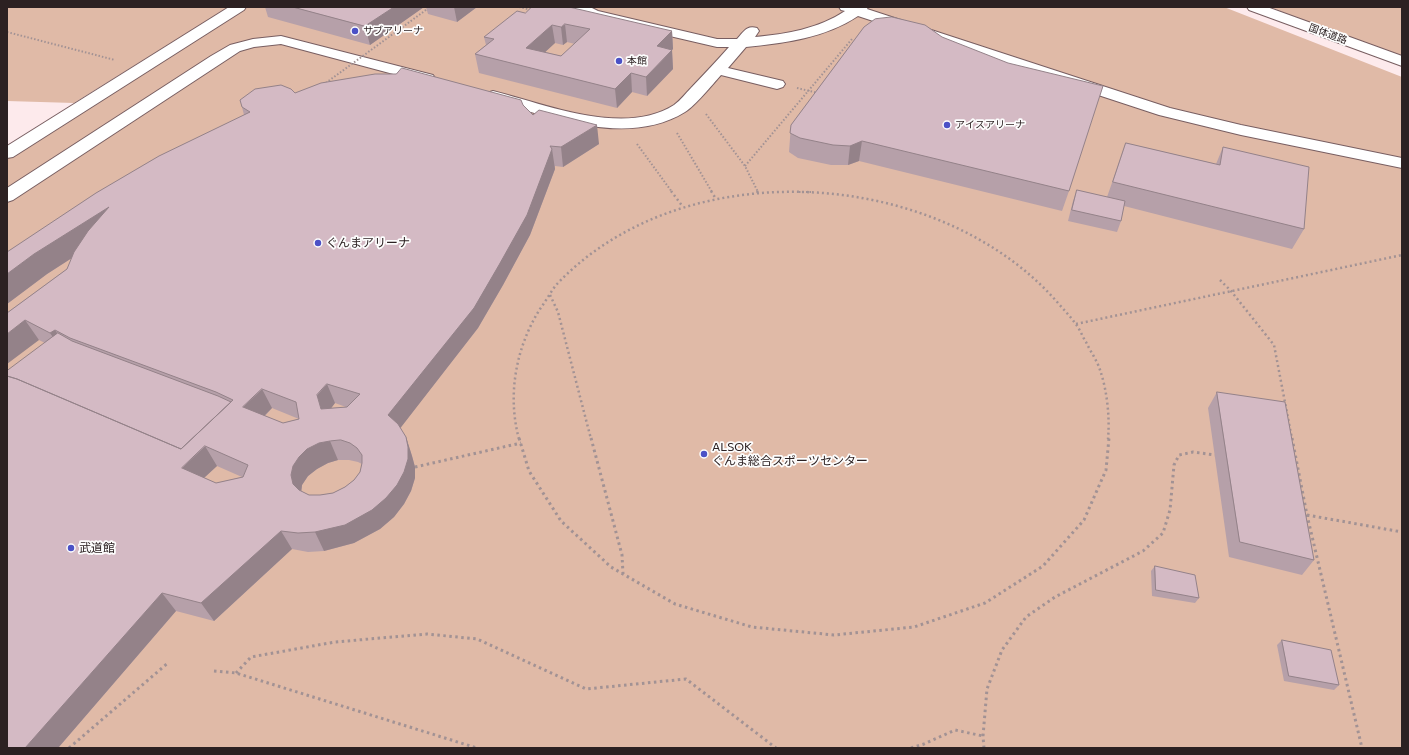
<!DOCTYPE html>
<html>
<head>
<meta charset="utf-8">
<style>
	body { margin:0 }
	#map { position:relative; width:1409px; height:755px; overflow:hidden; background:#fdeaec; font-family:Commissioner,sans-serif }
	canvas { display:block }
	.frame { position:absolute; inset:0; border:8px solid #2c2122; pointer-events:none }
</style>
</head>
<body>
<div id="map">
<canvas width="1409" height="755"></canvas>
<div class="frame"></div>
</div>
<script>
const c = document.querySelector('canvas').getContext('2d');
c.lineJoin = 'round';
function fillPath(path, color) { c.fillStyle = color; c.fill(path, 'evenodd'); }
function trace(path, color, width, dash) { c.strokeStyle = color; c.lineWidth = width; c.lineCap = dash ? 'butt' : 'round'; c.setLineDash(dash || []); c.stroke(path); }
function drawText(font, color, halo, rows, align = 'center') {
  c.font = font + ' Commissioner,"Noto Sans JP",sans-serif'; c.lineWidth = 3.5; c.setLineDash([]); c.textBaseline = 'middle'; c.strokeStyle = halo; c.fillStyle = color; for (const [text, x, y, turn = 0] of rows) {
    c.save(); c.translate(x, y); c.rotate((+turn || 0) * Math.PI / 180); c.textAlign = isNaN(turn) ? turn : align; if (halo) c.strokeText(text, 0, 0); c.fillText(text, 0, 0); c.restore();
  }
}
fillPath(new Path2D(`
	M7,7H229L74,103L7,101Z
	M248,7H1224L1402,77V748H7V159Z
	M1270,7H1402V59L1384,53Z`), '#e0baa7');
const minor = new Path2D(`
	M229,7H246L244,10L13,157L7,158V146Z
	M572,7H590L598,11L717,39H737C744,31 747,25 757,28L759,31L755,37C786,34 818,29 845,11L841,10L839,7H868L867,9L1170,108L1241,125L1402,158V168L1241,135L1159,115L858,16C825,38 785,43 746,47L728,68L783,81L785,84L783,87L777,89L721,75C712,85 695,106 685,112C627,148 547,116 487,99L485,96L487,93L493,91C545,104 624,137 674,105C681,100 686,93 691,88C704,74 717,61 729,47H717L588,17L574,10Z
	M1247,7H1267L1402,56V66L1249,10Z
	M281,36L433,75L435,78L433,81L427,83L281,44L254,47L240,51L13,200L7,202V188L211,56L230,45L253,39Z`);
trace(minor, '#785e61', 2);
trace(new Path2D(`
	M519,7L532,10
	M7,32L115,60
	M797,88L818,93
	M706,114L745,166L758,192
	M677,133L712,192
	M637,144L672,192
	M745,166L852,39
	M799,192H811`), '#a29294', 2, [1.5, 2]);
trace(new Path2D(`
	M671,191L683,207
	M711,191L716,199
	M757,191L758,193
	M1220,280L1231,291L1274,345L1292,439
	M550,295L558,312L591,439
	M1076,324L1402,255
	M519,439C507,395 516,347 540,309C546,301 551,291 557,284C684,150 940,167 1058,303C1064,310 1070,316 1075,323C1080,329 1082,336 1086,342C1090,351 1097,360 1100,370C1107,390 1110,417 1108,439`), '#a29294', 2.5, [2, 3]);
trace(new Path2D(`
	M519,438L529,471L561,521L611,567L675,604L752,627L834,635L914,627L985,603L1043,566L1084,520L1106,470L1109,438
	M591,438L622,555L623,574
	M1292,438L1307,515L1362,748
	M415,467L521,443
	M1307,515L1402,532
	M214,671L236,673L477,748
	M236,673L251,657L335,642L427,634L477,639L586,689L686,679L776,748
	M69,748L169,662
	M911,748L924,744L955,730L983,736
	M984,748L983,736L987,689L1002,650L1026,617L1055,597L1143,551L1163,533L1170,510L1174,465L1179,455L1193,452L1215,455`), '#a29294', 3, [2.5, 3.5]);
fillPath(minor, '#fff');
trace(new Path2D(`
	M323,85L430,7`), '#a29294', 2, [1.5, 2]);
fillPath(new Path2D(`
	M265,7H424L370,45L268,17Z
	M426,7H477L457,22L428,14Z
	M525,13L672,31L673,49L672,50L673,69L647,96L632,92L617,108L479,73L475,54L486,45L484,37ZM567,42L575,44L561,56L545,52L555,43L563,45Z
	M864,27L1069,191L1062,211L859,161L848,165H831L798,158L789,152L791,125Z
	M295,93L523,105L533,115L599,144L563,167L555,166V169L530,235L503,285L478,328L400,428L406,437L412,456L415,467V478L411,491L404,504L394,517L380,529L354,543L324,551L308,552L292,549L214,621L176,611L58,748H7L45,343L39,340L7,313L67,269L72,258L47,274L7,304V252L244,115L242,107ZM335,403L346,407L331,408ZM272,408L299,419L283,423L265,416ZM338,460H349L358,462L362,464L360,472L354,480L345,487L333,493L320,495H309L301,491L302,485L308,476L317,469L328,463ZM217,466L242,477L216,483L204,478Z
	M1126,143L1216,164L1223,147L1304,229L1292,249L1124,206L1121,221L1117,232L1068,221L1073,201L1077,190L1107,197Z
	M1217,392L1314,560L1302,575L1229,557L1208,408Z
	M1155,566L1199,598L1195,603L1152,596L1151,571Z
	M1282,640L1339,685L1334,690L1284,681L1277,645Z`), '#b6a0a9');
fillPath(new Path2D(`
	M394,7H424L370,45L365,26Z
	M454,7H477L457,22Z
	M565,24L567,42L563,45L561,27Z
	M552,25L555,43L529,67L526,48Z
	M672,31L673,49L658,65L657,46Z
	M672,50L673,69L647,96L646,77Z
	M631,73L632,92L617,108L615,89Z
	M597,125L599,144L563,167L561,147Z
	M862,141L859,161L848,165L850,146Z
	M552,149L555,169L530,235L503,285L478,328L395,435L388,415Z
	M109,207L120,227L47,274L7,304V274L34,254Z
	M25,320L39,340L7,364V334Z
	M55,330L68,349L64,353L50,333Z
	M327,384L335,403L326,415L321,409L317,395Z
	M262,389L272,408L253,427L243,407Z
	M406,437L412,456L415,467V478L411,491L404,504L394,517L380,529L354,543L324,551L315,532Z
	M330,441L338,460L328,463L317,469L308,476L302,485L301,494L293,484L291,475L293,466L299,457L307,449L319,443Z
	M205,446L217,466L194,487L182,468Z
	M281,531L292,549L214,621L201,603Z
	M162,593L176,611L58,748H25Z`), '#948289');
const building = new Path2D(`
	M293,7H394L365,26Z
	M532,7H569L672,31L657,46L672,50L646,77L631,73L615,89L475,54L494,39L484,37L517,11L525,13ZM565,24L590,29L561,56L526,48L552,25L561,27Z
	M892,17L925,25L942,37L1008,63L1103,86L1069,191L862,141L850,146L833,145L800,138L790,133L791,125L864,27L875,19Z
	M402,68L521,100L523,105L533,115L539,110L597,125L561,147L550,146L552,149L527,215L499,265L474,308L388,415L398,424L406,437L408,447V459L404,472L397,485L386,498L372,510L345,525L315,532L298,533L281,531L201,603L162,593L25,748H7V376L17,379L181,449L233,400L216,392L70,338L55,330L50,333L25,320L7,334V313L67,269L74,252L88,231L109,207L34,254L7,274V252L96,193L159,156L250,112L242,107L240,100L255,89L281,85L291,89L295,93L321,83L375,74H396ZM327,384L360,394L347,407L321,409L317,395ZM262,389L296,402L299,419L283,423L243,407ZM341,440L350,443L357,448L362,455V463L360,472L354,480L345,487L333,493L320,495H309L299,490L293,484L291,475L293,466L299,457L307,449L319,443L330,441ZM205,446L248,465L243,477L216,483L182,468Z
	M1126,143L1220,165L1223,147L1309,167L1304,229L1113,182Z
	M1077,190L1125,201L1121,221L1072,210Z
	M58,333L72,341L218,396L231,402L181,449L17,379L7,376V371Z
	M1217,392L1285,402L1314,560L1240,542Z
	M1155,566L1195,575L1199,598L1156,590Z
	M1282,640L1331,650L1339,685L1289,676Z`);
fillPath(building, '#d4bac4');
trace(building, '#948289', 1);
for (const [x, y, r, color] of [
	[355,31,4,"#4b51c6"],
	[619,61,4,"#4b51c6"],
	[947,125,4,"#4b51c6"],
	[318,243,4,"#4b51c6"],
	[704,454,4,"#4b51c6"],
	[71,548,4,"#4b51c6"]
]) { const dot = new Path2D(); dot.arc(x, y, r, 0, 2 * Math.PI); c.fillStyle = color; c.fill(dot); trace(dot, '#fdfdfd', 1.5); }
drawText('10px', '#2c2122', '#fdfdfd', [
	["サブアリーナ",363,31],
	["本館",627,61],
	["アイスアリーナ",955,125]
], 'left');
drawText('10px', '#2c2122', '#fdfdfd', [
	["国体道路",1328,34,20]
]);
drawText('12px', '#2c2122', '#fdfdfd', [
	["ぐんまアリーナ",326,243],
	["ALSOK",712,447],
	["ぐんま総合スポーツセンター",712,461],
	["武道館",79,548]
], 'left');
</script>
</body>
</html>
